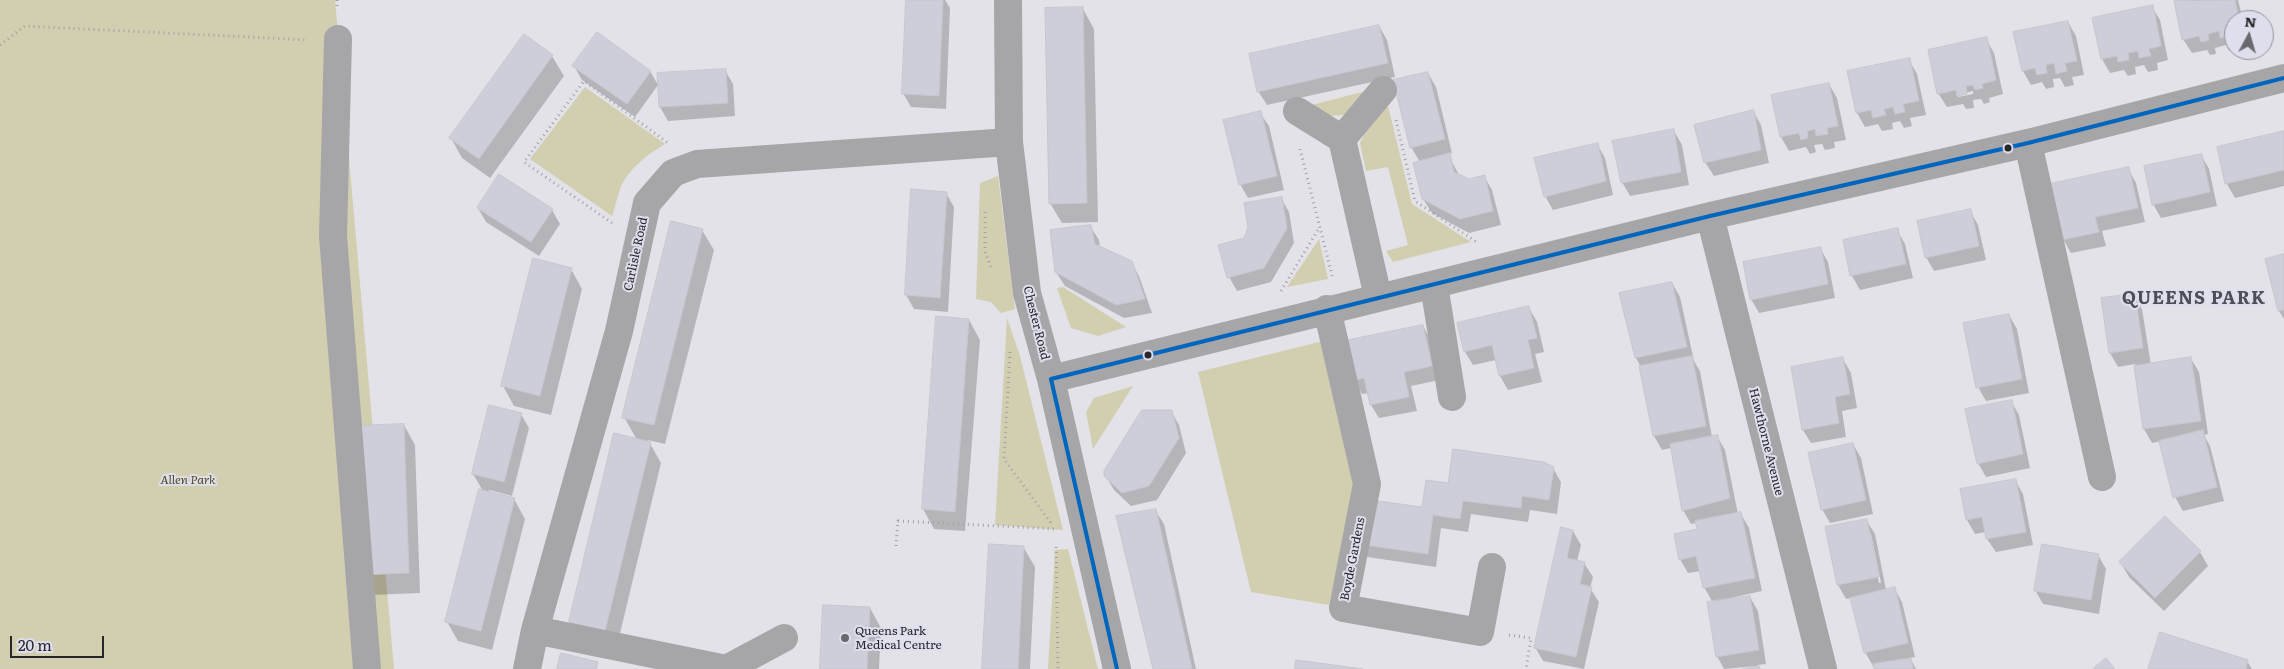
<!DOCTYPE html>
<html>
<head>
<meta charset="utf-8">
<style>
	body { margin:0 }
	#map { position:relative; width:2284px; height:669px; overflow:hidden; background:#e2e2e8; font-family:Literata,serif }
	canvas { display:block }
	.north { position:absolute; left:2224px; top:10px; width:50px; height:50px; box-sizing:border-box; background:#dedeec; border:1px solid #94949f; border-radius:50%; rotate:6deg; font-size:14px; font-weight:700; line-height:20px; text-align:center; color:#26262b }
	.north::after { content:''; display:block; margin:auto; width:18px; height:22px; background:#68686d; clip-path:polygon(50% 0,100% 100%,50% 72%,0 100%) }
	.scale { position:absolute; left:10px; top:636px; width:94px; height:22px; box-sizing:border-box; border:2px solid #26262b; border-top:0; padding-left:6px; font-size:15px; line-height:18px; white-space:nowrap; color:#26262b; -webkit-text-stroke:4px #dedeec; paint-order:stroke }
</style>
</head>
<body>
<div id="map">
<canvas width="2284" height="669"></canvas>
<div class="north">N</div>
<div class="scale">20 m</div>
</div>
<script>
const c = document.querySelector('canvas').getContext('2d');
c.lineJoin = 'round';
function fillPath(path, color) { c.fillStyle = color; c.fill(path, 'evenodd'); }
function trace(path, color, width, dash) { c.strokeStyle = color; c.lineWidth = width; c.lineCap = dash ? 'butt' : 'round'; c.setLineDash(dash || []); c.stroke(path); }
function drawText(font, color, halo, rows, align = 'center') {
  c.font = font + ' Literata,serif'; c.lineWidth = 4; c.setLineDash([]); c.textBaseline = 'middle'; c.strokeStyle = halo; c.fillStyle = color; for (const [text, x, y, turn = 0] of rows) {
    c.save(); c.translate(x, y); c.rotate((+turn || 0) * Math.PI / 180); c.textAlign = isNaN(turn) ? turn : align; if (halo) c.strokeText(text, 0, 0); c.fillText(text, 0, 0); c.restore();
  }
}
fillPath(new Path2D(`
	M0,0H335L394,669H0Z
	M585,87L665,144C647,155 628,169 620,189C617,198 615,207 612,216L530,159Z
	M1366,91L1352,114L1331,116L1308,106Z
	M1388,106L1412,204L1471,242L1393,262L1386,251L1408,245L1388,167L1366,171L1360,143L1368,126Z
	M998,176L1015,309L1001,313L991,302L976,299L980,183Z
	M1319,239L1328,279L1287,287Z
	M1063,287L1126,327L1098,336L1071,328L1057,288Z
	M1007,318L1020,356L1063,530L995,525Z
	M1327,340L1356,481L1329,605L1251,592L1198,372Z
	M1133,386L1093,449L1086,412L1094,398Z
	M1068,549L1098,669H1048L1055,550Z`), '#d2ceb0');
fillPath(new Path2D(`
	M907,0H945L950,8L946,109L911,107L903,93Z
	M2183,0H2238L2243,20H2234L2235,50L2229,51L2226,45L2215,48L2216,54L2210,55L2207,50L2192,53L2183,39L2176,2Z
	M2152,7L2160,20L2168,60L2157,63L2158,70L2148,72L2144,65L2135,67L2136,74L2128,76L2124,70L2110,73L2102,59L2094,19Z
	M1083,9L1094,29L1098,222L1062,223L1050,203Z
	M2068,22L2076,36L2084,75L2072,77L2074,85L2065,87L2060,78L2053,79L2054,87L2046,89L2042,82L2031,85L2023,71Z
	M1379,26L1387,40L1395,77L1267,105L1258,91Z
	M1986,39L1994,53L2003,94L1989,98L1990,102L1984,104L1981,99L1973,100L1974,108L1966,109L1963,104L1947,107L1938,93ZM1973,91V94L1958,97V94Z
	M552,56L564,76L490,178L462,158L451,138Z
	M1909,60L1917,74L1926,115L1910,118L1912,126L1904,128L1900,121L1892,123L1893,129L1882,131L1878,124L1865,127L1857,113Z
	M574,66L650,71L658,85L635,117L582,80Z
	M725,70L733,84L735,116L668,121L660,107Z
	M1428,73L1436,87L1452,153L1448,154L1459,175L1469,180L1484,176L1492,190L1501,225L1469,233L1432,213L1423,199L1420,162L1411,147Z
	M1829,84L1837,98L1846,140L1834,142L1835,148L1825,150L1822,144L1814,145L1816,152L1810,154L1806,147L1789,151L1781,137L1773,96Z
	M1753,111L1761,125L1769,163L1714,176L1705,162Z
	M1260,113L1269,126L1284,190L1248,198L1240,184Z
	M1674,131L1682,145L1689,185L1630,196L1622,182Z
	M2284,132V186L2235,198L2227,184L2218,148Z
	M1597,144L1605,158L1613,195L1553,210L1545,196Z
	M2201,155L2209,169L2217,206L2161,218L2153,204Z
	M2128,169L2136,183L2145,222L2102,231L2106,246L2071,253L2063,239Z
	M946,193L954,207L948,312L914,309L906,295Z
	M1281,198L1289,212L1294,243L1271,282L1237,291L1229,277L1245,239Z
	M478,208L552,210L560,224L539,256L486,222Z
	M1970,211L1978,225L1986,260L1934,271L1926,257Z
	M1090,226L1099,240L1100,248L1131,262L1139,276L1152,313L1124,318L1065,286L1056,272Z
	M702,230L714,250L665,444L648,440L661,463L616,650L581,642L570,622L637,440L624,417Z
	M1897,230L1905,244L1913,278L1860,290L1852,276L1844,241Z
	M1820,248L1828,262L1835,298L1759,313L1751,299Z
	M2284,255V319L2279,311Z
	M571,269L582,289L551,415L514,406L503,386Z
	M1672,283L1680,297L1694,361L1700,371L1712,437L1717,436L1725,450L1738,514H1741L1749,528L1762,591L1726,599V601L1750,597L1758,611L1766,664L1757,665L1759,669H1750L1756,668V666L1724,669L1717,656L1713,603L1704,587L1701,571L1688,573L1680,559L1698,530L1697,523L1691,524L1683,510L1671,448L1662,450L1654,436L1641,367L1636,358L1621,294Z
	M2134,295L2142,309L2151,365L2191,359L2199,372L2208,434L2204,435L2210,446L2224,501L2183,511L2175,497L2161,441L2152,443L2144,429L2135,364L2118,367L2110,353L2103,300Z
	M1529,308L1537,322L1544,352L1535,354L1542,382L1508,390L1500,376L1496,360L1473,365L1465,352Z
	M2009,315L2017,329L2029,393L1986,401L1978,387Z
	M969,320L980,340L965,531L934,529L923,509Z
	M1423,326L1431,340L1439,380L1411,386L1417,411L1379,418L1371,405L1368,393L1362,394L1354,380Z
	M1843,359L1851,373L1857,408L1842,411L1846,437L1811,443L1803,430Z
	M2011,401L2019,415L2030,468L1986,477L1978,463Z
	M1171,411L1179,425L1186,453L1157,500L1131,506L1114,490L1105,475Z
	M521,414L529,428L512,496L489,490L488,492L514,499L525,519L492,650L458,641L447,622L483,491L473,474Z
	M404,425L415,445L420,593L371,595L360,575Z
	M1853,444L1861,458L1873,514L1830,523L1822,509Z
	M1553,468L1561,482L1557,514L1530,510L1528,522L1471,514L1468,532L1441,528L1436,567L1367,557L1359,543L1377,516L1423,509Z
	M2015,480L2023,494L2033,545L1996,552L1987,539L1986,532L1975,534L1967,520Z
	M1155,510L1164,524L1196,669H1155Z
	M1866,520L1875,534L1886,590L1894,588L1902,602L1915,657L1910,658L1916,669H1876L1875,666H1873L1865,652L1852,598L1846,599L1838,585ZM1869,534H1871L1881,583H1879Z
	M1573,531L1581,545L1577,561L1584,563L1593,577L1590,588L1599,602L1584,669L1543,661L1535,647Z
	M1024,548L1035,567L1030,669H983Z
	M2200,552L2208,566L2164,611L2129,577L2121,563Z
	M2098,555L2106,569L2099,614L2043,604L2035,590Z
	M870,608L881,628L879,669H821Z
	M2247,661L2252,669H2149Z`), '#0003');
const building = new Path2D(`
	M906,0H943L939,96L902,94Z
	M2235,0L2239,20H2234V29L2226,31L2227,37L2220,38L2219,31L2208,34L2209,40L2201,42L2199,36L2182,40L2174,1Z
	M2153,5L2161,46L2149,49L2151,56L2139,58L2138,51L2128,53L2129,60L2118,62L2117,56L2101,59L2092,18Z
	M1083,7L1087,203L1049,204L1045,8Z
	M2068,21L2077,61L2065,63L2067,71L2056,74L2054,63L2046,65L2047,73L2037,75L2035,68L2022,71L2013,32Z
	M1379,25L1388,63L1257,92L1249,54Z
	M597,32L651,71L627,104L572,66Z
	M524,34L553,55L479,159L449,138Z
	M1987,37L1996,80L1982,84L1983,88L1975,90L1973,85L1966,86L1967,94L1957,96L1956,90L1937,94L1928,50Z
	M1910,58L1919,101L1903,104L1905,112L1895,114L1893,107L1884,109L1886,115L1873,118L1871,110L1856,113L1847,71Z
	M726,69L728,103L659,107L657,73Z
	M1428,72L1445,139L1410,148L1393,80Z
	M1829,83L1838,126L1827,128L1828,134L1816,136L1815,129L1807,131L1808,138L1801,140L1799,133L1780,137L1771,95Z
	M1754,110L1761,150L1704,163L1694,125Z
	M1261,111L1277,176L1239,185L1223,120Z
	M1674,129L1681,172L1621,183L1612,141Z
	M2284,131V170L2225,184L2217,147Z
	M1598,143L1606,181L1544,197L1534,158Z
	M1450,153L1454,172L1469,179L1485,175L1493,211L1460,219L1422,199L1413,163Z
	M2202,154L2210,192L2152,205L2144,166Z
	M2129,167L2138,208L2095,217L2099,232L2062,240L2050,184Z
	M499,174L553,209L531,242L477,208Z
	M911,189L947,192L940,298L905,295Z
	M1282,197L1287,228L1264,268L1227,278L1218,245L1244,238L1248,227L1244,203Z
	M1971,209L1979,246L1925,258L1917,221Z
	M671,221L703,229L654,425L622,418Z
	M1091,225L1095,244L1132,261L1145,299L1116,305L1055,272L1050,230Z
	M1898,228L1906,264L1850,276L1843,240Z
	M1821,247L1828,284L1750,300L1743,262Z
	M2284,254V310L2278,311L2265,259Z
	M533,258L572,268L540,396L501,386Z
	M1672,282L1687,347L1635,358L1619,293Z
	M2135,294L2143,348L2109,353L2101,298Z
	M1529,306L1537,338L1528,340L1534,368L1499,376L1492,345L1464,352L1457,323Z
	M2009,314L2022,379L1976,388L1963,323Z
	M936,316L969,319L955,512L922,509Z
	M1423,325L1432,366L1404,372L1409,397L1370,405L1364,378L1353,381L1344,341Z
	M1692,356L1706,426L1653,436L1639,366Z
	M1843,357L1850,394L1835,397L1839,423L1802,430L1791,367Z
	M2191,357L2201,421L2143,429L2134,366Z
	M2012,400L2023,454L1977,464L1965,409Z
	M489,405L522,413L504,482L472,474Z
	M1142,410H1172L1179,438L1149,486L1122,493L1104,476V471Z
	M404,424L409,573L358,575L353,426Z
	M2203,430L2217,487L2173,498L2159,441Z
	M614,433L651,442L605,631L569,622Z
	M1718,435L1730,498L1682,511L1670,444Z
	M1853,443L1866,500L1821,510L1808,453Z
	M1453,449L1544,462L1554,467L1549,500L1522,496L1521,508L1463,501L1460,519L1433,515L1428,554L1358,544L1362,513L1376,515L1378,501L1422,507L1426,480L1448,483Z
	M2016,479L2026,532L1986,539L1982,517L1966,520L1960,489Z
	M479,489L515,498L481,631L445,622Z
	M1156,509L1192,669H1153L1116,516Z
	M1741,512L1755,578L1703,588L1696,556L1679,560L1674,534L1697,529L1695,521Z
	M2165,516L2201,551L2155,598L2119,562Z
	M1867,519L1879,577L1837,585L1825,527Z
	M1561,527L1573,530L1567,558L1585,562L1580,584L1592,587L1576,657L1534,648Z
	M989,544L1024,546L1018,669H982Z
	M2042,544L2099,554L2091,600L2034,591Z
	M1895,587L1908,643L1864,653L1850,598Z
	M1750,596L1759,650L1716,657L1707,602Z
	M823,605L870,607L867,669H820Z
	M2160,632L2248,660L2246,669H2148Z
	M561,653L598,662L596,669H557Z
	M1911,658L1913,669H1874L1873,664Z
	M2106,658L2115,669H2093Z
	M1296,660L1363,669H1295Z
	M1759,666L1760,669H1743Z`);
fillPath(building, '#cecdda');
trace(building, '#c6c6cc', 1);
trace(new Path2D(`
	M337,0V10
	M0,45L25,26L308,40
	M1396,120L1415,201L1478,243
	M1300,149L1333,279
	M985,212V252L992,270
	M612,223L524,162L584,81L668,143
	M1281,291L1319,228
	M1010,352L1004,459L1051,523
	M896,546L898,521L1056,529
	M1056,547L1058,669
	M1509,635L1531,638L1526,669`), '#a1a1a5', 3, [1, 4]);
trace(new Path2D(`
	M1008,0L1009,142L1027,293L1051,379L1117,669
	M338,39L333,236L367,669
	M1297,111L1342,139L1378,297
	M1342,139L1383,90
	M2028,143L2102,477
	M1710,216L1823,669
	M1434,285L1452,397
	M1327,309L1367,484L1343,608L1480,632L1492,567
	M1051,379L1710,216L2028,143L2284,78
	M535,630L726,669
	M527,669L535,630L619,331L647,203L673,173L697,164L1009,142
	M726,669L784,638`), '#a6a6a9', 28);
trace(new Path2D(`
	M1117,669L1051,379L1710,216L2028,143L2284,78`), '#0065bd', 4);
for (const [x, y, r, color] of [
	[2008,148,4.5,"#26262b"],
	[1148,355,4.5,"#26262b"],
	[845,638,5,"#68686d"]
]) { const dot = new Path2D(); dot.arc(x, y, r, 0, 2 * Math.PI); c.fillStyle = color; c.fill(dot); trace(dot, '#dedeec', 2); }
drawText('12px', '#26262b', '#dedeec', [
	["Carlisle Road",636,254,-78],
	["Chester Road",1036,323,76],
	["Hawthorne Avenue",1766,442,76],
	["Boyde Gardens",1353,559,-79]
]);
drawText('italic 12px', '#524c20', '#dedeec', [
	["Allen Park",188,480]
]);
drawText('12px', '#26262b', '#dedeec', [
	["Queens Park",855,631],
	["Medical Centre",855,645]
], 'left');
c.letterSpacing = '1px';
drawText('bold 18px', '#4e4e59', '#dedeec', [
	["QUEENS PARK",2194,299]
]);
c.letterSpacing = '0px';
</script>
</body>
</html>
